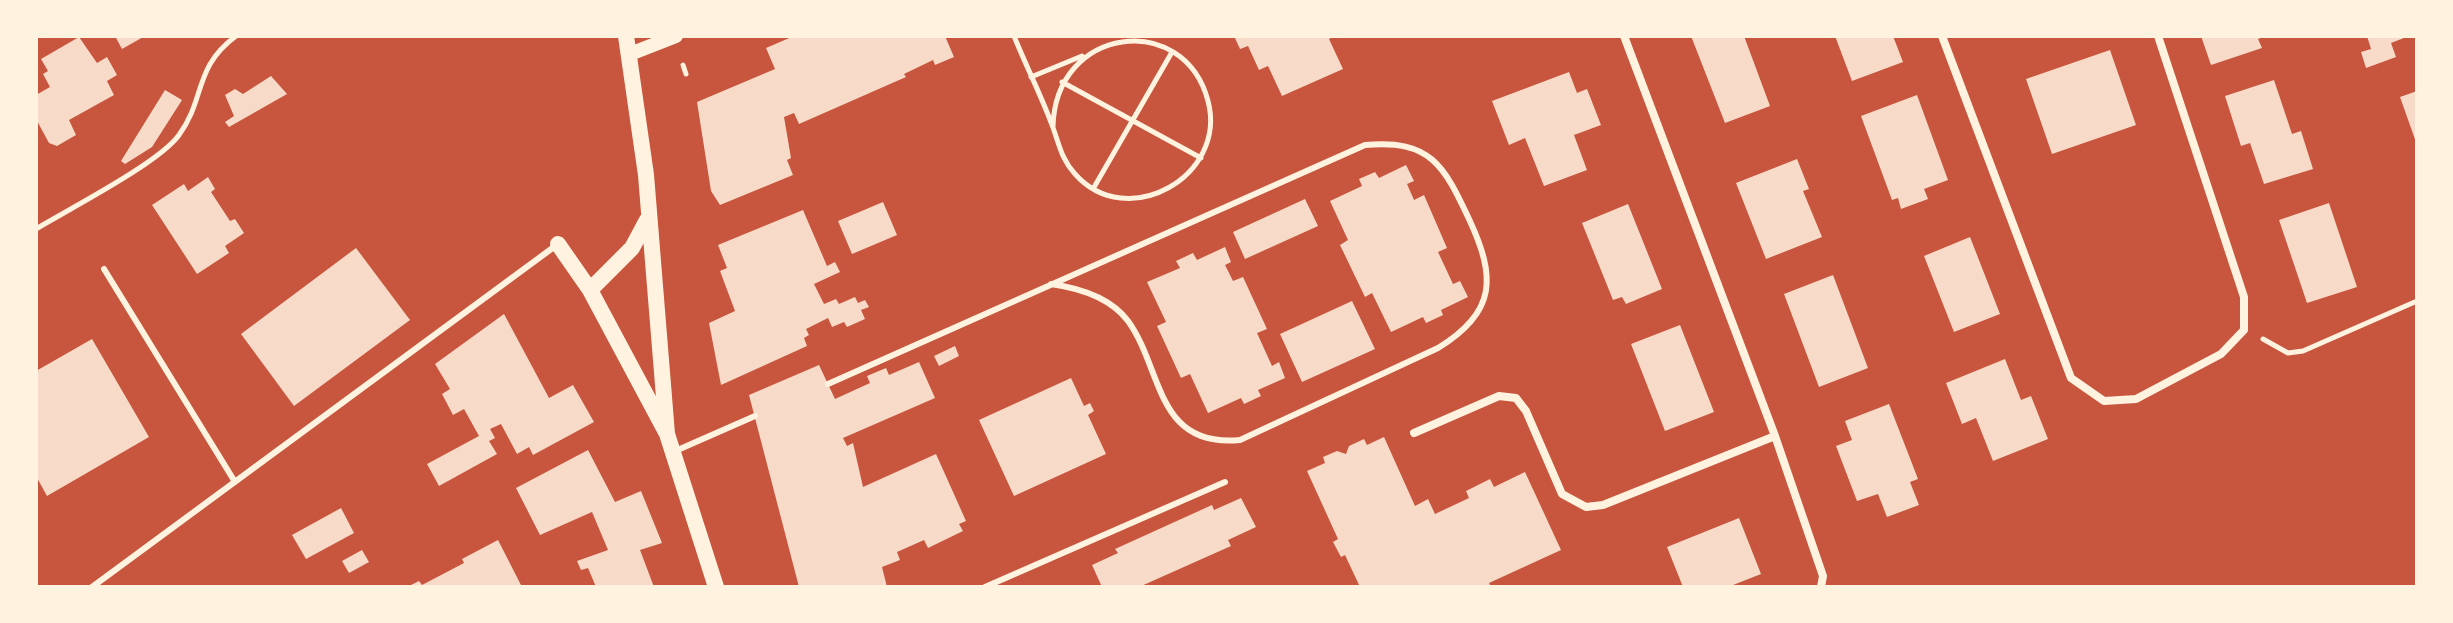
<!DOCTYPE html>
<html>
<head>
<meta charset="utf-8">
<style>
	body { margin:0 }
	#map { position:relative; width:2453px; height:623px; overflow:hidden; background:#c8553d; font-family:Inter,sans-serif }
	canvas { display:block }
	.frame { position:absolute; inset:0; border:38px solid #fff3e0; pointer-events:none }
</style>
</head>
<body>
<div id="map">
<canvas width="2453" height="623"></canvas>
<div class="frame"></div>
</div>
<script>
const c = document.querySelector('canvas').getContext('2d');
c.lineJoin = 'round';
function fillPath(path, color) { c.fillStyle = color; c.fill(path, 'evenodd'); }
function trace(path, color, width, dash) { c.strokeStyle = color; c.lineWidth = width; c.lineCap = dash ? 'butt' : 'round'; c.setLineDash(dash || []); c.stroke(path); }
fillPath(new Path2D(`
	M115,36H145L122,49Z
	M794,36H945L954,57L935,65L933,60L904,74L906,77L799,124L794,113L784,117L791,158L787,160L793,175L720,205L711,191L697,102L775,69L766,48Z
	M1234,36H1334L1329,39L1343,69L1282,96L1268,66L1259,70L1248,46L1240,49Z
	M1691,36H1744L1770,106L1725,123Z
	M1835,36H1893L1903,62L1852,81Z
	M2201,36H2266L2258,39L2262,48L2211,65Z
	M2367,36H2409L2391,43L2396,57L2366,68L2361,52L2371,49Z
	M79,37L97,63L107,57L117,75L107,81L114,95L69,120L76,135L57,146L49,143L36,119V95L50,87L43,74L48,71L41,59Z
	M2110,50L2136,125L2052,154L2026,79Z
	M1569,72L1577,93L1587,89L1601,125L1574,135L1587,170L1544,186L1525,138L1509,145L1492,101Z
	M271,76L287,94L229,127L225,122L234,116L225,95L235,89L243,94Z
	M2274,80L2292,134L2301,131L2313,169L2264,184L2250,143L2241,146L2225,96Z
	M165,90L182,100L152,147L125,164L121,161Z
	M2417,91V145L2400,97Z
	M1917,95L1948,180L1924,189L1928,199L1901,209L1898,198L1892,200L1861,116Z
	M1797,159L1809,189L1803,191L1822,237L1766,259L1736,183Z
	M1406,165L1414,181L1407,184L1414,200L1424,195L1447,248L1438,252L1453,284L1460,281L1468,297L1441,310L1443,315L1426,323L1423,317L1391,332L1372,293L1365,297L1340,245L1348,240L1330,201L1362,186L1359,179L1375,172L1379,178Z
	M208,177L215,189L211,192L230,221L235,219L244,233L225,246L229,253L197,274L152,205L184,184L188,191Z
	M1305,199L1318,226L1245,259L1233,232Z
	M883,202L897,235L852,254L838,221Z
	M2329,203L2357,287L2307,303L2279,220Z
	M1628,204L1662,289L1626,304L1622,297L1613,300L1582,223Z
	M803,210L827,266L835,262L840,272L814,284L824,304L836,299L839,304L855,297L858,303L865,300L869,307L861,310L865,319L847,327L844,322L832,327L828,318L806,329L809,335L804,338L807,346L721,385L709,323L735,311L720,271L727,268L718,245Z
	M1970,237L2000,314L1954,332L1924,256Z
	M1225,247L1231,262L1225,265L1233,281L1243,277L1267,329L1257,333L1272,366L1279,362L1285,378L1258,390L1261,396L1244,404L1241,398L1208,413L1190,374L1181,378L1157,326L1166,322L1147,282L1180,268L1176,261L1193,253L1197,260Z
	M356,248L410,320L294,406L241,334Z
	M1833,275L1868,368L1819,387L1784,294Z
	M1352,301L1375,349L1302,382L1280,334Z
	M504,314L549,398L573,385L594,422L533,455L529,447L517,454L501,424L490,429L495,438L489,441L497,454L439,486L427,464L479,436L464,409L453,415L442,394L450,389L435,364Z
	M1680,325L1714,412L1665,431L1631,344Z
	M92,339L149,437L47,496L36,476V371Z
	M955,346L959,356L939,366L934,356Z
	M2005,359L2021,400L2031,396L2048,439L1993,461L1976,418L1962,424L1946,383Z
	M919,362L935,398L843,438L847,446L853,443L863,487L936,454L966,521L959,524L963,531L928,548L924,540L897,552L900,560L882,567L887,587H799L749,395L819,365L835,399L870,383L867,376L886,368L889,375Z
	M1071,378L1084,406L1090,403L1094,411L1088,415L1106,454L1014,496L979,420Z
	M1889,404L1918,479L1910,482L1919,505L1887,517L1878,494L1857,501L1836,446L1852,440L1845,421Z
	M1384,437L1415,506L1428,499L1435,514L1469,498L1466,491L1490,479L1494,487L1525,472L1561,550L1489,583L1491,587H1360L1345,555L1341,557L1333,542L1338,539L1307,471L1325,463L1323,457L1337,451L1346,454L1349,446L1364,439L1367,445Z
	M588,450L615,502L641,491L662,543L640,550L654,587H596L588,568L581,570L577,561L608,550L592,512L540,535L516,488Z
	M1241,498L1256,527L1228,540L1231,546L1139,587H1102L1092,565L1118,553L1115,549L1212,505L1214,510Z
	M341,508L354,533L306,559L292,535Z
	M1739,518L1761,574L1728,587H1683L1667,547Z
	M498,540L522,587H407L419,581L422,585L464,563L462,559Z
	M362,550L369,562L349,573L342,561Z`), '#f7dbc8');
trace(new Path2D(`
	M1014,36C1026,66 1041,95 1052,125C1059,143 1061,159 1075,174C1127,233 1228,176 1208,101C1184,10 1055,26 1053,127
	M683,65L686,74
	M1031,77L1082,56
	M1062,82L1201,158
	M1093,189L1172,52
	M36,229C69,209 159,163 179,135C206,98 193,68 236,36
	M2263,339L2288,353L2303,351L2417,301`), '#fff3e0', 5);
trace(new Path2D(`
	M104,269L235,482
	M828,384L1365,145C1431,139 1444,166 1469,219C1496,277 1497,312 1438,348L1240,440C1155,448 1163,369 1128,321C1110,297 1079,288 1051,284
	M673,452L755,416
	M92,587L558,244
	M985,587L1225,482`), '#fff3e0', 6);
trace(new Path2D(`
	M1624,36L1775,436L1823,576L1821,587
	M1942,36L2071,378L2104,401L2136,399L2221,354L2244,330V297L2158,36
	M1414,433L1499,396L1516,398L1526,411L1562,494L1586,507L1603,505L1775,436`), '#fff3e0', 8);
trace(new Path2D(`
	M630,54L676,36`), '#fff3e0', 14);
trace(new Path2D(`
	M626,36L646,175L667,434
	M558,244L590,290L667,434L716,587
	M590,290L632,248L647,220`), '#fff3e0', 16);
</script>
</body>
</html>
